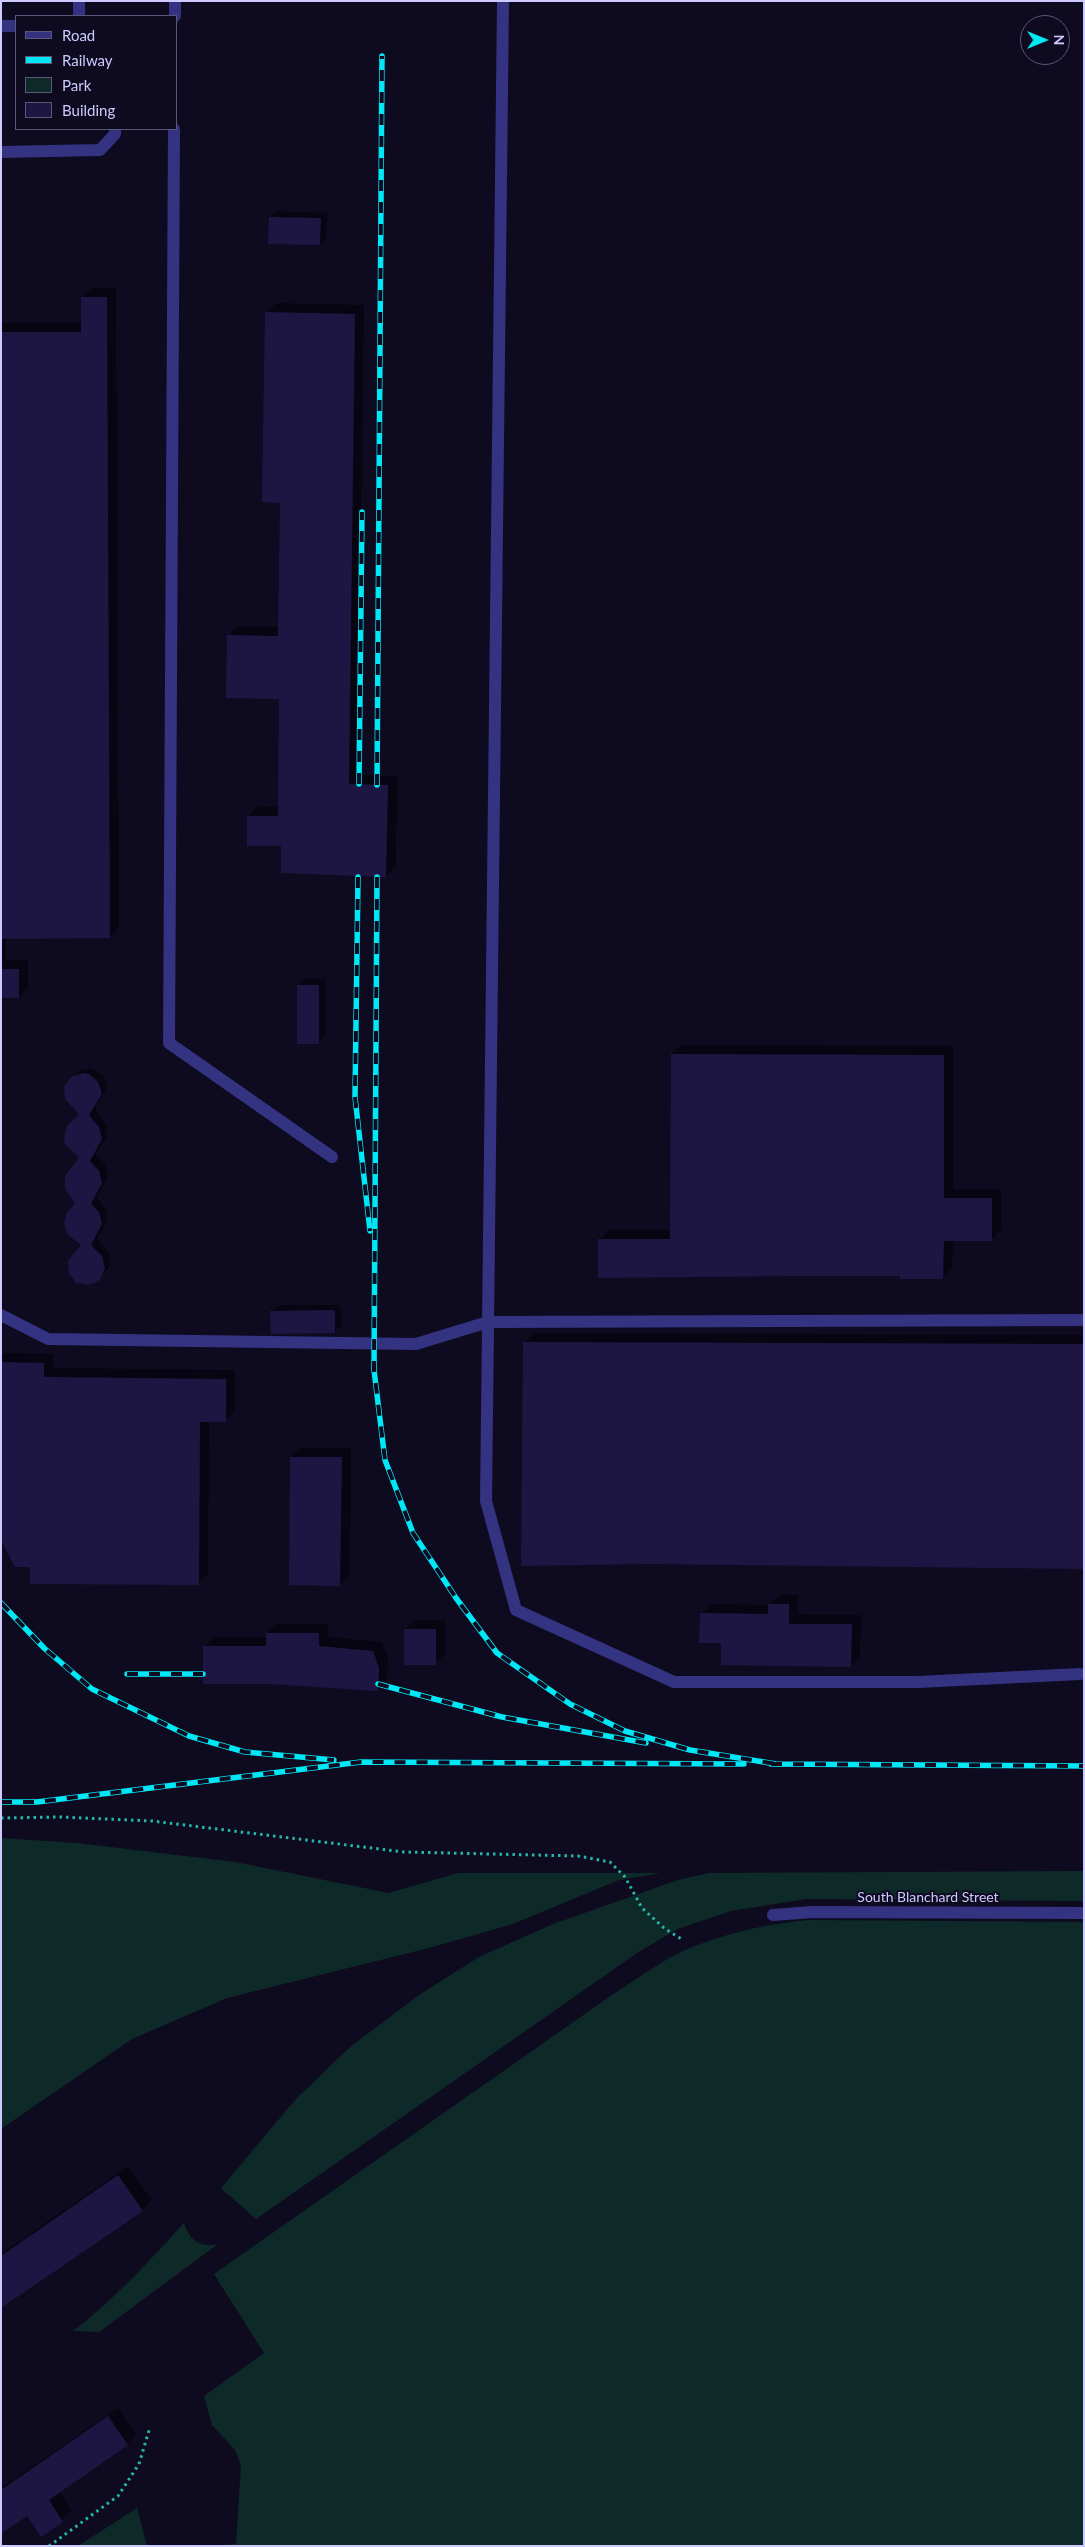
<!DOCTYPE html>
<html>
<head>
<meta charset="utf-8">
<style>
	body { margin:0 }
	#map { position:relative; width:1085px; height:2547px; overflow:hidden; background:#0e0b20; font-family:Lato,sans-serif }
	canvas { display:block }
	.frame { position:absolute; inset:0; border:2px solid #cdcaff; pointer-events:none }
	.legend { position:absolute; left:15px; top:15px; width:162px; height:115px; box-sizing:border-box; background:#0e0b20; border:1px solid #5a5779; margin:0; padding:6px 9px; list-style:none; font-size:15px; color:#cdcaff }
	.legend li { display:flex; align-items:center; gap:10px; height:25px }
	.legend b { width:25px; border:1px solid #5a5779 }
	.north { position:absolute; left:1020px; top:15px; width:50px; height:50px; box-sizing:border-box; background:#0e0b20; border:1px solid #5a5779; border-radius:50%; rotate:90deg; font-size:14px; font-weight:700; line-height:20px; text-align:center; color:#cdcaff }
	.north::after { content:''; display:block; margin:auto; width:18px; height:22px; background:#00e7f5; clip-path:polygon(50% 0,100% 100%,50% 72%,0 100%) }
</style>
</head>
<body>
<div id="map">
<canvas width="1085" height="2547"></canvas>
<div class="frame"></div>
<ul class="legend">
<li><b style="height:6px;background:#333382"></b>Road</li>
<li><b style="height:6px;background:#00e7f5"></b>Railway</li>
<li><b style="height:14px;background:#0e2a28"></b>Park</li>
<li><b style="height:14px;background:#1d1642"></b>Building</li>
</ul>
<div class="north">N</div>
</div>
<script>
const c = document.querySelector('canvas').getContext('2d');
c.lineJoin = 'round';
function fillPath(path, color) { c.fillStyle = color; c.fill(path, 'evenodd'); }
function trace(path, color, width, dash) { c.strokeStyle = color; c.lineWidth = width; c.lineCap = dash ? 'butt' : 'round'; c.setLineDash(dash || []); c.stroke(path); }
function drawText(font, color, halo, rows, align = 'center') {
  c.font = font + ' Lato,sans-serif'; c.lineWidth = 4; c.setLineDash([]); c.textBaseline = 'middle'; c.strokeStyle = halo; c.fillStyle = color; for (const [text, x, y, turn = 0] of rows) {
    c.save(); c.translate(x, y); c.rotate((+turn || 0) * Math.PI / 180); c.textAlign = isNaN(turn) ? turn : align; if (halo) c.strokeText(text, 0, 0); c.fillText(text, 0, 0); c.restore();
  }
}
fillPath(new Path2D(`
	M1,1838L77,1843L235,1862L389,1893L458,1873H661L619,1880L513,1924L429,1948L227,1998L132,2039L1,2129Z
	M1084,1871V1901L806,1899L731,1911L678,1929L640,1951L256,2219L221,2188L296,2099L350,2047L419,1995L479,1957L553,1924L678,1880L709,1873Z
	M808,1920L1084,1922V2546H218L236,2544L241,2465L235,2450L212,2425L204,2396L264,2353L214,2274L609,1997C629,1984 650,1969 671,1957C714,1935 761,1925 808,1920Z
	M184,2223C190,2241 200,2248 218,2244L99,2332L73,2331C115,2299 149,2261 184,2223Z
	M137,2508L147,2546H78Z`), '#0e2a28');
fillPath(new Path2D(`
	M276,211L327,213L326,238L320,244L270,217Z
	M92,288H116L119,927L110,937H6V960H28V987L19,997H1V323H83V297Z
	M276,303L364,305L358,775L397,776L396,866L386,876L283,845L248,816L258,806L279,807L281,698L229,636L238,626L280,627L282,501L266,313Z
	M304,979H325V1037L318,1043L298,985Z
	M682,1045L953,1046V1189H1001V1230L991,1240H953L952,1268L943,1278L599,1240L609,1230H671L672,1054Z
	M90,1068L104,1076L107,1087L95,1109L107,1126L106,1138L95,1154L105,1164L108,1176L97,1197L107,1212L106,1223L97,1238L110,1255L109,1267L99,1279L82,1245L77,1204L66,1182L69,1171L81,1158L69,1149L65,1138L81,1114L69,1104L65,1093L72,1078L79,1071Z
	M278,1305H340L341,1326L334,1332L272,1312Z
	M534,1333L1084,1335V1568L524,1343Z
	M1,1353L53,1354V1368L235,1370V1411L225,1421H209L208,1574L198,1584L31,1566L1,1538Z
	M301,1448H351L350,1575L340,1585L291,1457Z
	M779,1595H798V1614L861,1615L860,1656L851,1666L723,1642L701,1614L711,1604L769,1605Z
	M415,1620H445V1654L435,1664L405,1629Z
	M277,1624H328V1637L382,1642L388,1658L387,1680L377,1690L204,1647L214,1637H267V1633Z
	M128,2166L152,2200L142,2210L1,2307V2254Z
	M118,2408L136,2435L127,2444L59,2492L72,2511L42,2535L27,2515L1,2532V2488Z`), '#0007');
fillPath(new Path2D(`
	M269,217L321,218L320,245L268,244Z
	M81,297H107L110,938L1,939V332H81Z
	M265,312L355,314L349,784L388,785L386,877L281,873V846H247V816H278L279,699L226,698L227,635L278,636L280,503L262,502Z
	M1,969H19V998H1Z
	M297,985H319V1044H297Z
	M671,1054L944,1055V1198H992V1241H944L943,1279H900V1276H797L598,1278V1239H670Z
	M83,1073L89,1074L98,1082L102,1094L89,1115L99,1127L102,1139L90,1161L99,1171L102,1183L91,1204L99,1212L102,1224L91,1245L102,1256L105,1268L100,1280L89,1285L76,1283L69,1273L68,1261L81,1245L68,1235L64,1223L67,1212L75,1204L65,1188V1176L79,1158L65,1144L64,1138L67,1126L79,1114L65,1099L64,1087L71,1077Z
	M335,1310V1333L271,1334L270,1311Z
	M523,1342L1084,1344V1569L649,1564L521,1566Z
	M1,1362L44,1363V1377L226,1379V1422H200L199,1585L30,1584V1567H15L1,1540Z
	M290,1457H342L340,1586L289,1585Z
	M768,1604H789V1624H852L851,1667L721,1665V1643H699L700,1613L768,1614Z
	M404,1629H436V1665H404Z
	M266,1633H319V1646L373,1651L379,1668L378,1691L268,1684H203V1646H266Z
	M118,2175L143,2211L1,2308V2256Z
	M108,2416L128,2445L49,2500L63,2522L41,2537L27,2516L1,2534V2490Z`), '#1d1642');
trace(new Path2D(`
	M1,1818L60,1817L152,1821L404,1852L578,1856L610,1862L625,1877L642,1908L664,1928L683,1940
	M49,2546L118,2496L139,2464L150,2427`), '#25b8a8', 3, [2.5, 4]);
trace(new Path2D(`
	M79,1V16
	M503,1L486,1501L516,1610L674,1682H918L1080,1674
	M175,16V1
	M1,26H16
	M174,129L169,1043L332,1157
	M1,152L100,150L115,134V129
	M1,1315L48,1339L416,1344L488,1322L1084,1320
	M773,1915L812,1912L1084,1913`), '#333382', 12);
const rail = new Path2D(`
	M359,784L362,512
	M377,785L382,56
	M358,877L355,1097L370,1231
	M377,877L374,1370L385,1460L413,1533L456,1598L497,1653L570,1704L625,1731L690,1750L776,1764
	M1,1603L44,1648L92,1689L189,1736L245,1752L334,1760
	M127,1674H203
	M378,1684L502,1717L646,1743
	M771,1764L1084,1766
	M1,1802H37L361,1762L744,1764`);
trace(rail, '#00e7f5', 5.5);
trace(rail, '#0e0b20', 4, [11]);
drawText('14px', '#cdcaff', '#0e0b20', [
	["South Blanchard Street",928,1897]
]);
</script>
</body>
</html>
